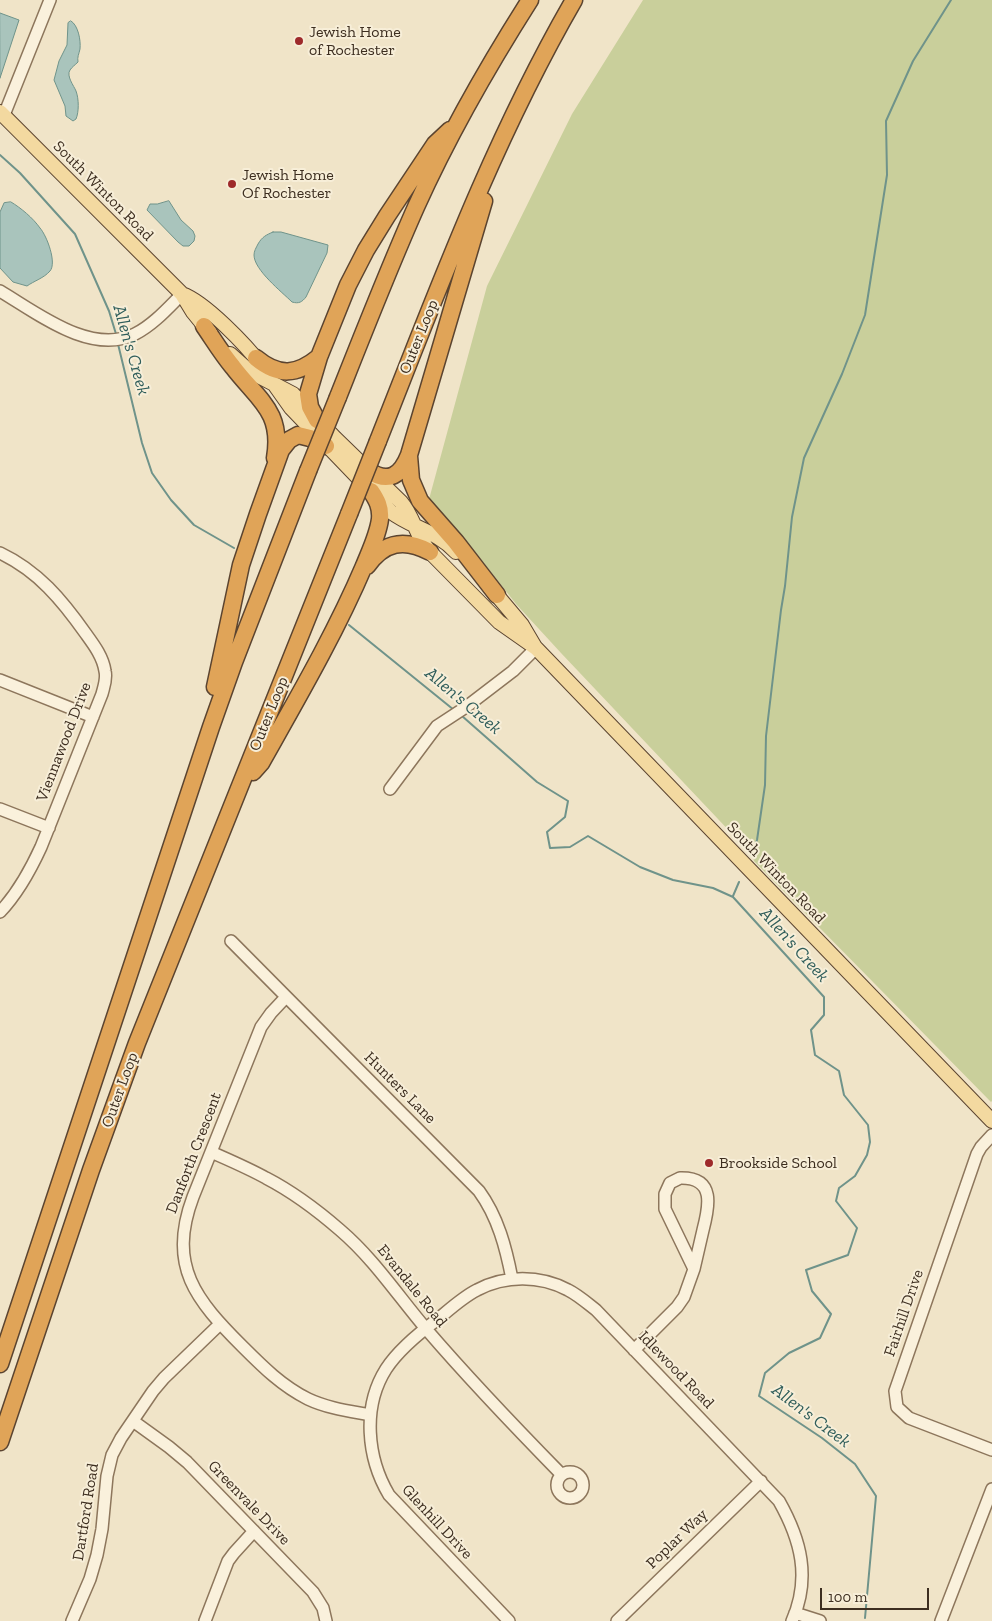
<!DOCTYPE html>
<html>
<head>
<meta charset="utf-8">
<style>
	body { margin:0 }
	#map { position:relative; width:992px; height:1621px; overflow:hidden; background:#f0e4c8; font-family:"Zilla Slab",serif }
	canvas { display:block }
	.scale { position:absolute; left:820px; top:1588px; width:109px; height:22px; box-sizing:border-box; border:2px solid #3d2e20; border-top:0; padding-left:6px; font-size:15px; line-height:18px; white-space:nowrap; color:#3d2e20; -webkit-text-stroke:4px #f7eed8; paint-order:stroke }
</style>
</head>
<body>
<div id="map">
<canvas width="992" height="1621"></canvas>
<div class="scale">100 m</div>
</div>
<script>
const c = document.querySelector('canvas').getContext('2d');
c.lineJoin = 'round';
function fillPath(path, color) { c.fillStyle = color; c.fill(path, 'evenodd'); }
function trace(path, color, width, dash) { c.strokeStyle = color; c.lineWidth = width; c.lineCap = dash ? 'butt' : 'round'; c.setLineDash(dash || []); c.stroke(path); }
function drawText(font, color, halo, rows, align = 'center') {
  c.font = font + ' "Zilla Slab",serif'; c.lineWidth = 4; c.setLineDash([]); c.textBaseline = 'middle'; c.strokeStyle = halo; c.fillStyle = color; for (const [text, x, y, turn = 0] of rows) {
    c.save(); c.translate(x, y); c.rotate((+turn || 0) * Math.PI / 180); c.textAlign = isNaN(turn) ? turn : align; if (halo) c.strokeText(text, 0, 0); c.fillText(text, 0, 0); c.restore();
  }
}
fillPath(new Path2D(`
	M643,0H992V1101L991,1102L754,861L753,856L561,653L516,604L477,554L428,503L487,286L572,114Z`), '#c9cf9b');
const water = new Path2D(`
	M0,13L19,20L0,78Z
	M71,21C78,25 81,40 80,49C79,54 77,57 78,62C75,65 72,67 70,70C66,76 74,86 76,91C79,99 79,112 76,119L73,121L66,116L65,106L54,80L59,61L67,45L68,23Z
	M169,201L181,220L193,231L195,236L194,241L189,246H183L178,242L147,210L150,204H157Z
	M11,202C21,208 33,218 40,228C47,236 57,263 50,271C44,278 34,281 27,286L13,282L0,268V212L4,203Z
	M273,232H281L328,245L327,253L306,297C302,302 299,304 292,302C282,292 254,270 254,255C254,251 256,248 258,244C262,237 266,235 273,232Z`);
fillPath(water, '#a9c4bc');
trace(water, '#6f938a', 1);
trace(new Path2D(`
	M0,155L20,173L75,234L109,311L116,334
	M118,344L142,443L152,473L171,500L194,525L234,548
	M349,625L454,710
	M462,716L537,782L568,801L565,817L547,832L550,848L570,847L588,836L640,867L673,880L713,888L733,897L824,997V1015L811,1030L815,1055L839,1071L844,1095L868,1125L870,1142L867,1155L855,1176L839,1188L836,1201L857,1228L848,1255L806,1270L812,1291L831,1314L820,1338L789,1353L765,1373L759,1396L822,1438L855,1464L876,1496L865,1618
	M751,855L757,840L765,785L766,736L781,610L785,586L792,517L804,458L842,374L865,315L887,175L886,121L913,61L951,0
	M733,896L739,882`), '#6f938a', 2);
const minor = new Path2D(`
	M4,115L50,0
	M0,291C37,313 91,356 135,334C153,325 168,308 182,294
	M0,553C38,571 62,600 86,634C94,645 103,657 105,671C107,679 104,686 102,694L41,847C30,871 18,893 0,912
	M0,680L93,717
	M390,789L437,726L466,707L513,671L536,648
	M0,809L49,828
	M231,941L479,1191C498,1217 506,1248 512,1279
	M286,997L271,1013L261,1027L193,1197C167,1266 196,1300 243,1347C263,1367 282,1386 308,1399C327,1408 349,1411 370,1415
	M992,1135L981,1147L977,1154L895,1391L897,1407L909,1418L992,1450
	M211,1152C229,1160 248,1168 266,1178C293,1192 317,1210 340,1230C374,1259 398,1296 427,1330C470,1380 515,1427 561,1474
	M680,1178C716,1177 709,1207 703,1230C700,1243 697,1256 694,1269L665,1209V1194L670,1183Z
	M634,1350L677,1307L684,1297L694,1269
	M133,1421L169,1447L187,1462L313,1592L323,1608L326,1621
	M557 1485a13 13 0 1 1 26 0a13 13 0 1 1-26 0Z
	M795,1613L820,1621
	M72,1621L90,1579L97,1555L102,1529L107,1476L112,1455L121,1438L153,1391L164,1378L220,1324
	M205,1621L228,1561L234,1553L254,1531
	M509,1621L389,1495C367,1458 362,1407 386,1369C399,1349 419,1333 438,1319C450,1309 463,1297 477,1290C505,1275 540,1275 568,1290C578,1295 587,1303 596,1310L779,1501C801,1540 811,1578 792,1621
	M617,1621L761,1481
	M941,1621L992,1489`);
const major = new Path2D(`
	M0,112L182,294L193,312L210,333
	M182,294C205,302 247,346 262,366
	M230,354L249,371L293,394L335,438L401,502C414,517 416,537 430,552L499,622L536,648L992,1121
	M274,384L291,408L391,512C412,528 437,531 456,552
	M490,587L522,625L535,647`);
const highway = new Path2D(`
	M204,326C213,339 222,354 233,367C258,400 283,411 275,458
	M256,358C279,377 297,375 319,357
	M338,397C363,334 388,270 416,207C448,136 488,66 530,0
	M317,420L310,407L308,394L319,357L348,285L366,250L387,216L435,144L450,130
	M378,441C437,292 493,140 574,0
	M409,456L411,480L420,501L456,542L497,595
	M369,471C389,484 401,475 409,455L484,201
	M367,566C384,542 404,538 430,552
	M215,687L241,565L258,514L281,450L289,440L298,435L310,438L326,446
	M253,772L261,763C297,699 335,634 364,566C370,551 378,535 380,519C381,507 377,500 371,491
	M0,1364L211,727L234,662L308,471
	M0,1442L91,1170L137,1043L349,514`);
trace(minor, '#8d765c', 14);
trace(major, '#5b4430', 16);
trace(highway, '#5b4430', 19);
trace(minor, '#faf1dc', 11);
trace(major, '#f3d9a0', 14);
trace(highway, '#e0a458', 16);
const highwayBridge = new Path2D(`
	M308,471L338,397
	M349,514L378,441`);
trace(highwayBridge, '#5b4430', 19, []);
trace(highwayBridge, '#e0a458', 16);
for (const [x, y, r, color] of [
	[299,41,5,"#9e2a2b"],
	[232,184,5,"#9e2a2b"],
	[709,1163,5,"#9e2a2b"]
]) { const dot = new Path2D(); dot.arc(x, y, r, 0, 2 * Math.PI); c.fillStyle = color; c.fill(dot); trace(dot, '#f7eed8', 2); }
drawText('16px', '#3d2e20', '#f7eed8', [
	["Jewish Home",309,32],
	["of Rochester",309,50],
	["Jewish Home",242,175],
	["Of Rochester",242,193],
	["Brookside School",719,1163]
], 'left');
drawText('16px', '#3d2e20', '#f7eed8', [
	["South Winton Road",103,191,45],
	["Outer Loop",419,337,-68],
	["Outer Loop",269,714,-68],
	["Viennawood Drive",64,742,-69],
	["South Winton Road",776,873,46],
	["Hunters Lane",400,1088,45],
	["Outer Loop",120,1090,-70],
	["Danforth Crescent",194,1153,-69],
	["Evandale Road",412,1286,51],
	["Fairhill Drive",904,1313,-71],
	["Idlewood Road",676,1370,46],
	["Greenvale Drive",249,1503,46],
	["Dartford Road",86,1512,-81],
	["Glenhill Drive",437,1522,47],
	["Poplar Way",677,1539,-44]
]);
drawText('italic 18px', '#2f5d5a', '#f7eed8', [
	["Allen's Creek",131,350,74],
	["Allen's Creek",463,701,40],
	["Allen's Creek",794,945,48],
	["Allen's Creek",811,1416,37]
]);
</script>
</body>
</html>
